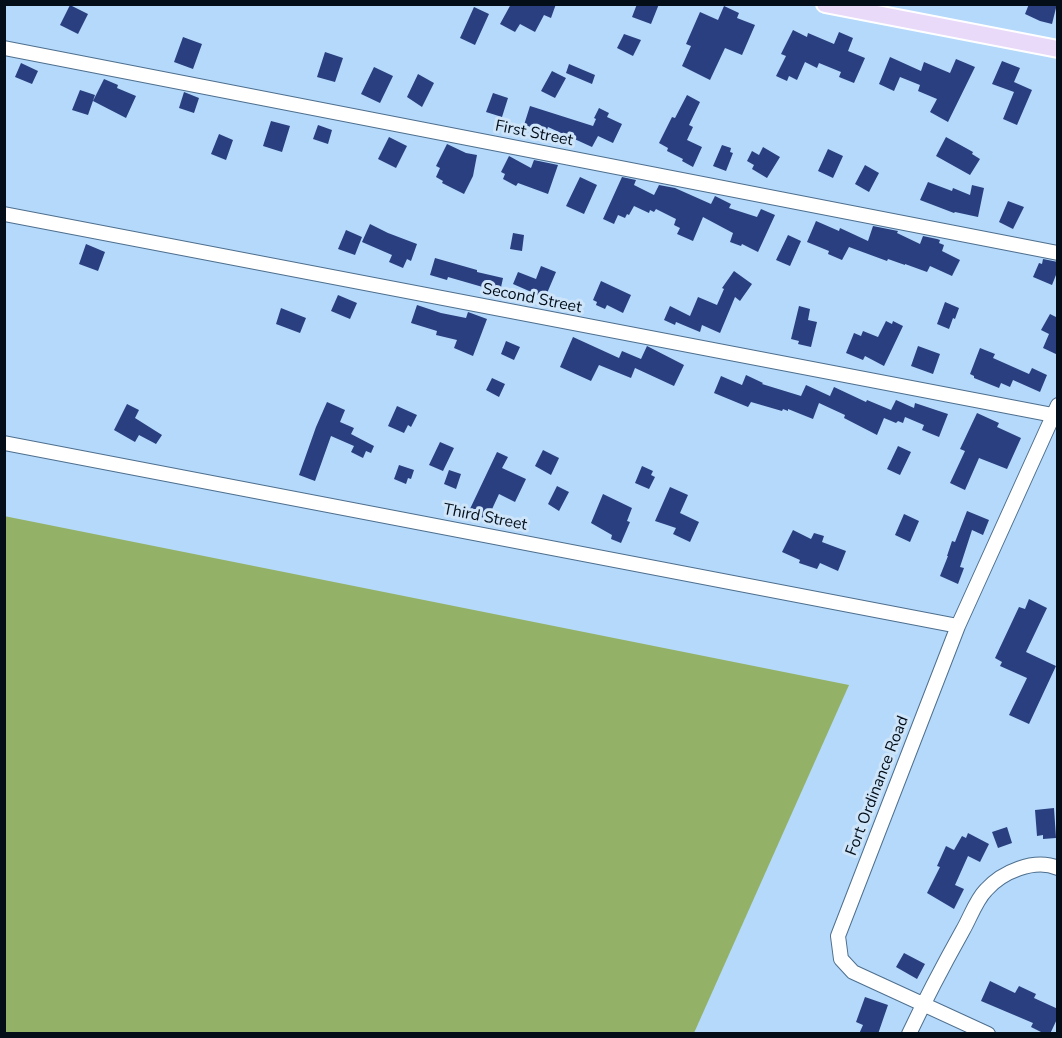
<!DOCTYPE html>
<html>
<head>
<meta charset="utf-8">
<style>
	body { margin:0 }
	#map { position:relative; width:1062px; height:1038px; overflow:hidden; background:#b4d9fb; font-family:"Nunito Sans",sans-serif }
	canvas { display:block }
	.frame { position:absolute; inset:0; border:6px solid #030e19; pointer-events:none }
</style>
</head>
<body>
<div id="map">
<canvas width="1062" height="1038"></canvas>
<div class="frame"></div>
</div>
<script>
const c = document.querySelector('canvas').getContext('2d');
c.lineJoin = 'round';
function fillPath(path, color) { c.fillStyle = color; c.fill(path, 'evenodd'); }
function trace(path, color, width, dash) { c.strokeStyle = color; c.lineWidth = width; c.lineCap = dash ? 'butt' : 'round'; c.setLineDash(dash || []); c.stroke(path); }
function drawText(font, color, halo, rows, align = 'center') {
  c.font = font + ' "Nunito Sans",sans-serif'; c.lineWidth = 6; c.setLineDash([]); c.textBaseline = 'middle'; c.strokeStyle = halo; c.fillStyle = color; for (const [text, x, y, turn = 0] of rows) {
    c.save(); c.translate(x, y); c.rotate((+turn || 0) * Math.PI / 180); c.textAlign = isNaN(turn) ? turn : align; if (halo) c.strokeText(text, 0, 0); c.fillText(text, 0, 0); c.restore();
  }
}
fillPath(new Path2D(`
	M4,516L849,685L694,1033H5Z`), '#93b267');
fillPath(new Path2D(`
	M511,4H556L551,18L544,15L535,32L520,24L515,32L500,24Z
	M637,4H659L651,24L632,17Z
	M1029,4H1057L1052,24L1040,21L1025,14Z
	M70,5L88,14L78,34L60,25Z
	M724,6L739,13L737,18L755,25L742,55L725,48L710,80L682,66L691,46L686,44L700,12L718,20Z
	M474,7L489,14L475,45L460,38Z
	M793,30L807,37L808,33L834,44L839,32L853,38L848,51L865,58L854,83L839,77L841,72L819,63L817,68L805,62L797,80L789,76L787,81L776,76L786,56L781,54Z
	M624,34L641,40L633,56L617,48Z
	M183,37L202,44L193,69L174,62Z
	M325,52L343,58L335,82L317,77Z
	M890,57L921,71L924,62L950,73L956,59L975,67L948,122L930,112L937,99L918,91L920,85L900,77L894,91L879,84Z
	M1002,61L1020,68L1014,82L1032,90L1017,125L1003,119L1014,92L992,84Z
	M21,63L38,71L32,84L15,77Z
	M569,64L595,75L592,84L566,73Z
	M374,67L393,76L380,103L361,94Z
	M552,71L566,78L555,98L541,91Z
	M418,74L434,83L422,107L407,97Z
	M104,79L118,85L117,88L136,96L126,118L93,101Z
	M80,90L95,95L88,115L72,110Z
	M184,92L199,98L194,113L179,108Z
	M493,93L508,98L502,117L486,112Z
	M687,95L700,102L689,125L693,127L687,140L702,147L693,167L682,161L683,159L667,151L668,148L659,143L672,117L675,118Z
	M530,106L593,126L596,119L594,118L599,108L609,113L607,117L622,124L613,143L598,136L592,147L548,127L546,132L524,125Z
	M271,121L290,126L282,152L263,146Z
	M318,125L332,130L328,144L313,139Z
	M219,134L233,140L226,160L211,154Z
	M389,137L407,146L396,168L378,159Z
	M946,137L973,152L972,154L980,159L970,175L936,156Z
	M447,144L466,153L477,155L473,176L464,194L442,183L443,181L436,177L440,168L436,166Z
	M722,145L731,148L730,152L733,153L726,171L713,166Z
	M763,147L780,157L767,178L752,169L754,165L747,161L752,151L759,155Z
	M828,149L843,156L833,178L818,171Z
	M509,156L531,168L534,160L558,165L548,194L518,183L516,186L503,179L505,174L501,172Z
	M865,165L879,173L869,192L855,184Z
	M580,177L597,185L584,214L566,206Z
	M622,177L636,180L634,185L654,195L659,185L675,188L711,204L715,196L731,204L729,208L757,217L761,209L775,215L758,252L742,244L741,246L730,242L733,233L703,217L693,241L677,234L680,228L674,225L676,219L656,209L654,212L650,210L649,213L634,206L629,215L627,214L625,218L618,215L614,224L603,219Z
	M928,182L952,191L953,188L970,195L972,185L984,188L978,217L955,212L954,213L920,200Z
	M1008,201L1024,207L1013,229L999,222Z
	M816,221L839,231L840,228L868,241L873,226L898,231L897,233L920,244L923,236L937,239L940,240L939,243L944,245L942,251L960,260L952,276L930,266L927,272L905,264V265L888,259L887,261L849,247L842,260L828,254L829,251L807,242Z
	M370,224L388,233L417,244L411,261L407,259L403,268L389,262L392,255L362,242Z
	M346,230L362,237L355,255L338,249Z
	M513,233L524,235L522,251L510,249Z
	M788,235L801,241L790,266L776,260Z
	M86,244L105,252L98,271L79,264Z
	M435,258L477,270V272L503,278L500,292L448,277L447,280L430,275Z
	M1043,259L1058,262V270L1052,285L1033,277L1039,263L1042,264Z
	M541,266L556,272L545,298L513,284L518,272L536,279Z
	M734,271L752,284L740,301L735,297L720,333L702,325L700,332L676,322L675,325L664,320L670,306L690,316L698,297L717,305L724,289L722,288Z
	M601,281L631,295L623,313L607,305L605,309L596,305L597,302L593,300Z
	M338,295L357,303L350,319L331,311Z
	M945,302L959,308L955,319L953,318L949,329L937,324Z
	M417,305L441,313L466,318L468,312L487,319L473,356L454,348L457,340L436,335L437,331L411,323Z
	M799,306L810,309L808,320L817,322L811,347L798,344L799,341L791,339Z
	M281,308L306,318L300,333L276,324Z
	M1050,314L1058,318V355L1043,348L1049,334L1041,330Z
	M886,321L892,324L893,321L903,326L884,366L865,356L863,360L846,353L854,333L861,336L863,331L878,337Z
	M573,337L619,358L622,351L641,359L647,346L684,365L674,386L635,368L631,378L599,365L591,381L560,367Z
	M506,341L520,347L514,360L501,354Z
	M918,346L940,354L933,374L911,366Z
	M980,348L995,354L993,358L1029,374L1032,368L1047,375L1040,392L1013,380L1010,387L1001,383L999,388L974,378V376L970,374Z
	M746,375L763,383L762,384L801,396L806,385L830,396L834,387L866,402L867,400L891,410L896,400L914,408L915,403L948,414L939,437L922,430L924,425L905,417L903,423L898,421L896,423L884,418L877,435L844,418L845,415L819,403L813,419L788,409V411L783,409L782,411L751,402L748,407L714,393L721,376L742,385Z
	M492,378L505,384L499,397L486,390Z
	M327,402L345,410L340,422L354,428L351,434L374,446L371,453L366,451L363,458L351,452L354,446L331,436L315,481L299,475L316,427Z
	M127,404L139,410L135,418L162,435L156,444L139,435L135,442L114,430Z
	M397,406L417,415L411,427L408,425L404,433L388,426Z
	M977,413L999,423L997,427L1021,438L1007,469L979,458L965,490L950,483L965,451L960,449Z
	M440,442L454,448L443,471L429,465Z
	M898,446L911,452L900,475L887,469Z
	M543,450L559,458L551,475L535,466Z
	M497,452L508,457L502,468L526,479L515,502L499,494L487,520L469,511Z
	M399,465L414,470L411,479L408,478L406,484L394,479Z
	M642,466L653,471L651,475L655,477L649,489L635,483Z
	M449,470L461,474L456,489L444,484Z
	M557,486L569,492L559,511L548,504Z
	M670,487L688,495L680,513L699,522L690,542L673,534L676,528L655,521Z
	M603,494L632,508L627,521L630,522L621,543L611,539L612,535L591,523Z
	M967,511L989,520L983,535L972,530L960,567L964,568L958,584L940,576L948,556H947L952,541L955,542Z
	M904,514L919,521L910,542L895,535Z
	M793,530L811,539L814,533L824,536L822,542L846,551L838,571L820,563L817,569L799,563L800,560L782,552Z
	M1029,599L1047,608L1026,652L1056,666L1029,724L1009,715L1027,678L1000,666L1002,662L995,658L1019,607L1025,609Z
	M1054,808L1056,838L1043,839V835L1037,836L1035,810Z
	M1007,827L1012,843L998,848L992,832Z
	M968,833L989,844L980,862L968,856L955,885L964,889L954,909L927,893L940,867L937,866L946,846L954,850L962,836L966,838Z
	M904,953L925,964L917,979L896,967Z
	M990,981L1015,993L1019,986L1036,994L1034,998L1058,1009V1017L1050,1034H1045L1031,1027L1033,1023L981,1001Z
	M865,997L888,1005L878,1034H859L863,1025L856,1022Z`), '#2a3f7f');
const minor = new Path2D(`
	M4,48L1058,253
	M4,214L1053,415
	M4,443L958,626
	M909,1034C926,998 944,964 963,930C970,918 976,900 986,890C1002,872 1034,858 1058,868
	M988,1034L853,972L841,959L838,936L958,626L1058,405`);
const major = new Path2D(`
	M825,4L1058,49`);
trace(minor, '#4e6f8e', 16);
trace(major, '#fff', 20);
trace(minor, '#fff', 14);
trace(major, '#eadafa', 16);
drawText('16px', '#030e19', '#cee4f9', [
	["First Street",534,134,11],
	["Second Street",532,299,11],
	["Third Street",485,518,11],
	["Fort Ordinance Road",878,786,-69]
]);
</script>
</body>
</html>
